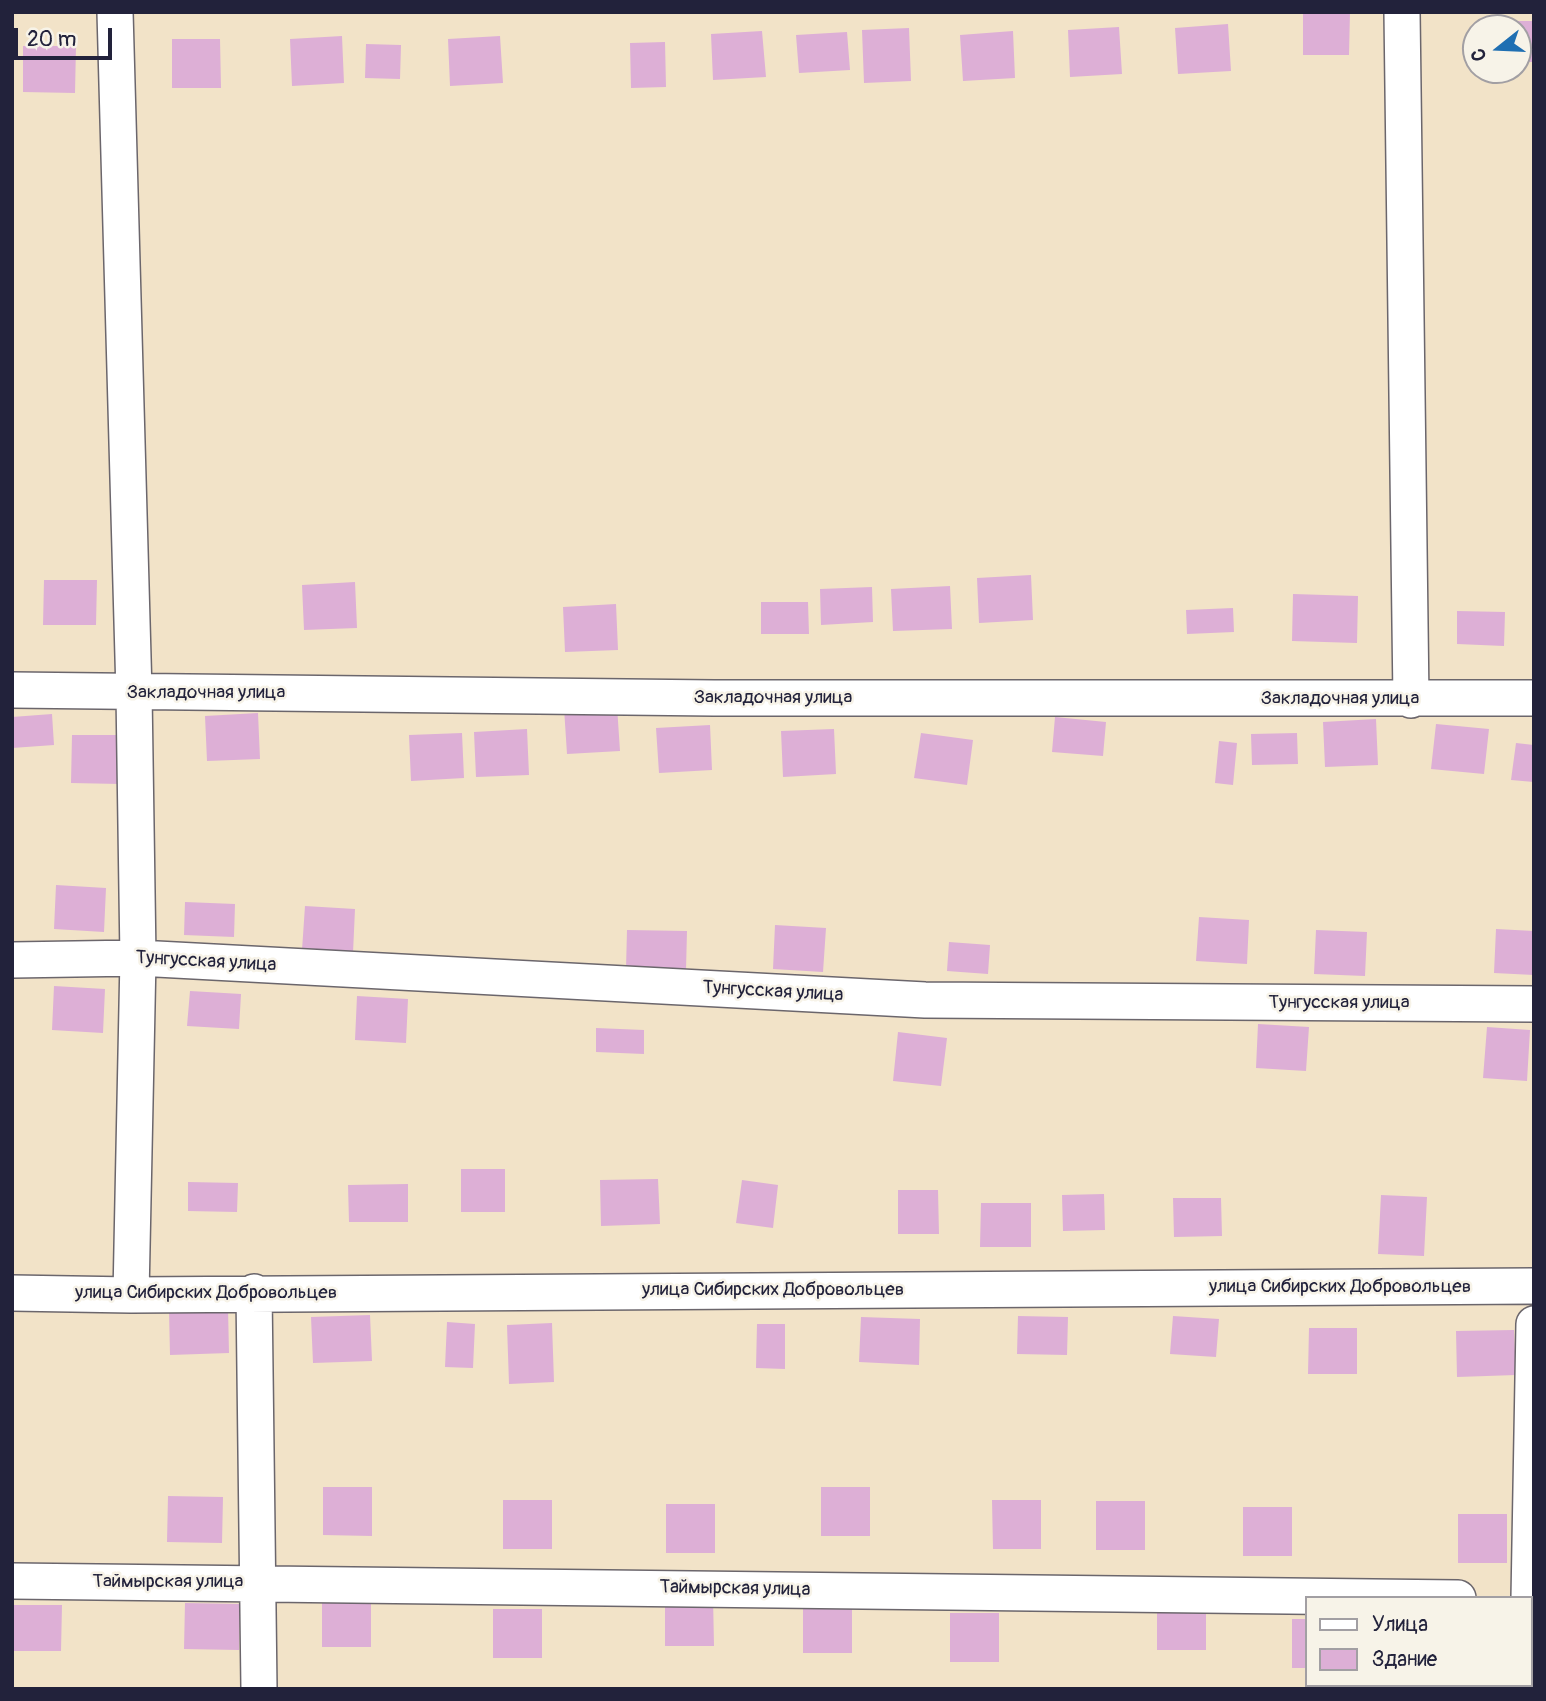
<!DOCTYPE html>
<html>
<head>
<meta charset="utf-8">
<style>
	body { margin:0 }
	#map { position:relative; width:1546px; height:1701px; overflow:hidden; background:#f2e3c8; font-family:Pangolin,sans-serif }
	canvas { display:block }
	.frame { position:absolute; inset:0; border:14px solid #22223b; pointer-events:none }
	.legend { position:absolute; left:1305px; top:1596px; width:228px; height:91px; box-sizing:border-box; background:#f7f3e8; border:2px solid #a29fa3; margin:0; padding:9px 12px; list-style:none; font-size:21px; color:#22223b }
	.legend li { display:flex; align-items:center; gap:14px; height:35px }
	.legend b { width:35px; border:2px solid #a29fa3 }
	.north { position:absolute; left:1462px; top:14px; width:70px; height:70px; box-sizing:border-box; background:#f7f3e8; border:2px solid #a29fa3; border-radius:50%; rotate:252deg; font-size:19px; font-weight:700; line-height:28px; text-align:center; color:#22223b }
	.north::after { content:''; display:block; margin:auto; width:24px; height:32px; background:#1f6fb2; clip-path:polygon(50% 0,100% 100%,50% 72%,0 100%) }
	.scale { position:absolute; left:14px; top:28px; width:98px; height:32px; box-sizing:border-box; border:4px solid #22223b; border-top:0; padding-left:9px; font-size:21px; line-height:24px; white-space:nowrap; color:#22223b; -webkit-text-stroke:5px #f7f3e8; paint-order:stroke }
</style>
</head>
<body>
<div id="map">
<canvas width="1546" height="1701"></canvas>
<div class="frame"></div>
<ul class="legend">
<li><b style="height:9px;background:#fff"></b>Улица</li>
<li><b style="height:19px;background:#ddafd6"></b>Здание</li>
</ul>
<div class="north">С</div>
<div class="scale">20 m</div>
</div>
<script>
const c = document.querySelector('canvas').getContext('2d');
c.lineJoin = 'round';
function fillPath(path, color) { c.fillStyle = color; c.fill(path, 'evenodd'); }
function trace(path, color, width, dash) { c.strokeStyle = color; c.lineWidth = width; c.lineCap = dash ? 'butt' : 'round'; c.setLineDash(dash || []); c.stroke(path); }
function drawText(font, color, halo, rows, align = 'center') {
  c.font = font + ' Pangolin,sans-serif'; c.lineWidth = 5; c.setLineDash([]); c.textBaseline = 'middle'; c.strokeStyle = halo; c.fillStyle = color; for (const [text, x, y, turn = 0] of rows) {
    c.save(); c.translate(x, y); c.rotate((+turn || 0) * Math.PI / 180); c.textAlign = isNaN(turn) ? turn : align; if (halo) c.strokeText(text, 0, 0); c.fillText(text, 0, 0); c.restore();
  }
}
fillPath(new Path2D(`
	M1303,12H1350L1349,55H1303Z
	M1483,21H1534V62H1518V28H1483Z
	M1228,24L1231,71L1178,74L1175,28Z
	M1119,27L1122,74L1070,77L1068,30Z
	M909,28L911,81L864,83L862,30Z
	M762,31L766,77L713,80L711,34Z
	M1013,31L1015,78L963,81L960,35Z
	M847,32L850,70L799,73L796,35Z
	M342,36L344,83L292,86L290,39Z
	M500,36L503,83L450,86L448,39Z
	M172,39H220L221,88H172Z
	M665,42L666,87L631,88L630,43Z
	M366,44L401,45L400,79L365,78Z
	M23,46H76L75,93L23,92Z
	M1031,575L1033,620L979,623L977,578Z
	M44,580H97L96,625H43Z
	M355,582L357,628L304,630L302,585Z
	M950,586L952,629L893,631L891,589Z
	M872,587L873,622L821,625L820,589Z
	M1293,594L1358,596L1357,643L1292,641Z
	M761,602H808L809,634H761Z
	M616,604L618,650L565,652L563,607Z
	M1233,608L1234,632L1187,634L1186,610Z
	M1457,611L1505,612L1504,646L1457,644Z
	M617,706L620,751L567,754L564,708Z
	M258,713L260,759L207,761L205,716Z
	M52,714L54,745L12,748V717Z
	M1055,717L1106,722L1103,756L1052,752Z
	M1376,719L1378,765L1325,767L1323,722Z
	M1436,724L1489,729L1484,774L1431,769Z
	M710,725L712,770L659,773L656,728Z
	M527,729L529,775L476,777L474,732Z
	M834,729L836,774L783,777L781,731Z
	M462,733L464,778L411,781L409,735Z
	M921,733L973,740L967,785L914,778Z
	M1297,733L1298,764L1252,765L1251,734Z
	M72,735H121L120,784L71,783Z
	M1219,741L1237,743L1233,785L1215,783Z
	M1516,743L1534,745V782L1511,780Z
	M56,885L106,888L104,932L54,929Z
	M185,902L235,904L234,937L184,935Z
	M305,906L355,909L353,953L302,950Z
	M1199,917L1249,920L1247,964L1196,961Z
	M775,925L826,928L823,972L773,969Z
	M1496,929L1534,931V975L1494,973Z
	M627,930L687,931L686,970L626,969Z
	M1316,930L1367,932L1365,976L1314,974Z
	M949,942L990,945L988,974L947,971Z
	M54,986L105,989L103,1033L52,1030Z
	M190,991L241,994L239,1029L187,1026Z
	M357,996L408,999L406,1043L355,1040Z
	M1258,1024L1309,1027L1306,1071L1256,1068Z
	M1487,1027L1530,1030L1527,1081L1483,1078Z
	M596,1028L644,1030V1054L596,1052Z
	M898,1032L947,1038L941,1086L893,1081Z
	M461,1169H505V1212H461Z
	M658,1179L660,1224L601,1226L600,1180Z
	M742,1180L778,1185L773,1228L736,1223Z
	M188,1182L238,1183L237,1212L188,1211Z
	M408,1184V1222H349L348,1185Z
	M898,1190H938L939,1234H898Z
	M1104,1194L1105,1230L1063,1231L1062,1195Z
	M1381,1195L1427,1197L1424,1256L1378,1254Z
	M1173,1198H1221L1222,1236L1174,1237Z
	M981,1203H1031V1247H980Z
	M228,1308L229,1353L170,1355L169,1310Z
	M370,1315L372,1361L313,1363L311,1317Z
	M1018,1316L1068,1317L1067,1355L1017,1354Z
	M1173,1316L1219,1319L1216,1357L1170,1354Z
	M861,1317L920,1319L919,1365L859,1362Z
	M447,1322L475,1324L473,1368L445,1367Z
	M552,1323L554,1382L509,1384L507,1325Z
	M757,1324H785V1369L756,1368Z
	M1309,1328H1357V1374H1308Z
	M1514,1330L1516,1375L1457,1377L1456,1331Z
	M323,1487H372V1536L323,1535Z
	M821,1487H870V1536H821Z
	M168,1496L223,1497L222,1543L167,1542Z
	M503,1500H552V1549H503Z
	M992,1500H1041V1549H993Z
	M1096,1501H1145V1550H1096Z
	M666,1504H715V1553H666Z
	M1243,1507H1292V1556H1243Z
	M1458,1514H1507V1563H1458Z
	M665,1597H713L714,1646H665Z
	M322,1598L371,1599V1647H322Z
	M1157,1601H1206V1650H1157Z
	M185,1603L240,1604L239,1650L184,1649Z
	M803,1604H852V1653H803Z
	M12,1605H62L61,1651H12Z
	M493,1609H542V1658H493Z
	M950,1613H999V1662H950Z
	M1292,1619H1306V1668H1292Z`), '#ddafd6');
const minor = new Path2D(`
	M115,12L134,693L138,958L131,1295
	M1402,12L1411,700
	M12,690L714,698H1534
	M12,960L138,958L925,1000L1534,1004
	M254,1292L259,1689
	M12,1293L131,1295L1534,1286
	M12,1581L1458,1598
	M1529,1598L1534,1324
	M1529,1689V1685`);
trace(minor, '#6b666c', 38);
trace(minor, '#fff', 35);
drawText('19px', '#22223b', '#f7f3e8', [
	["Закладочная улица",206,693],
	["Закладочная улица",773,698],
	["Закладочная улица",1340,699],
	["Тунгусская улица",206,962,3],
	["Тунгусская улица",773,992,3],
	["Тунгусская улица",1339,1003],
	["улица Сибирских Добровольцев",1340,1287],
	["улица Сибирских Добровольцев",773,1290],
	["улица Сибирских Добровольцев",206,1293],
	["Таймырская улица",168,1582],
	["Таймырская улица",735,1589,1]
]);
</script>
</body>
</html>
